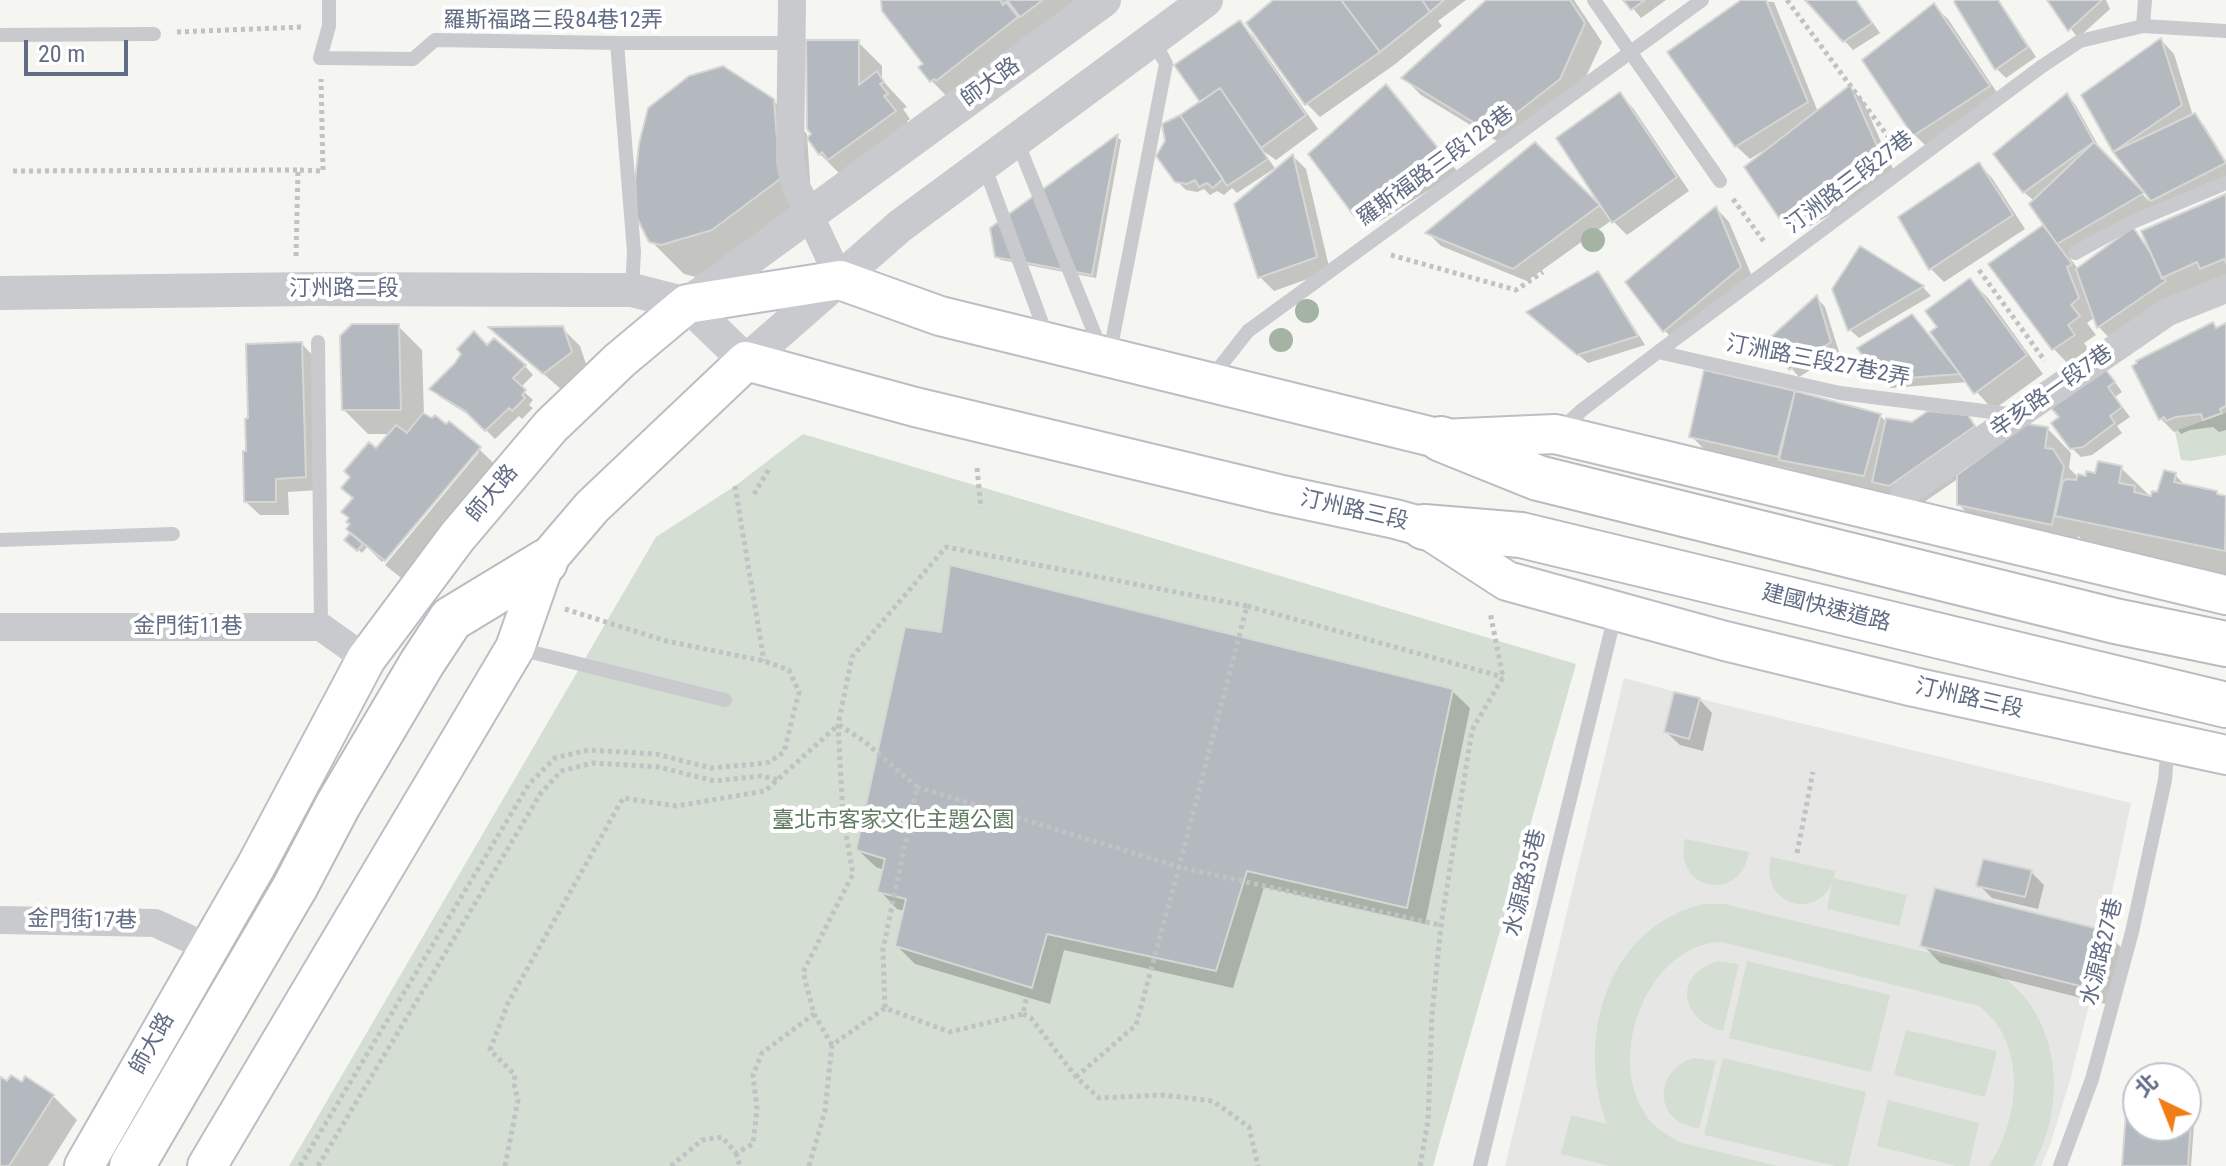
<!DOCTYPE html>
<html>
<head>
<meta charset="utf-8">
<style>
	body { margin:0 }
	#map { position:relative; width:2226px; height:1166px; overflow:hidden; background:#f5f6f2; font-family:"Roboto Condensed","Noto Sans TC",sans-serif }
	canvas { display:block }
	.north { position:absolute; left:2122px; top:1062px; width:80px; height:80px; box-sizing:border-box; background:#fff; border:2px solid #c0c5ce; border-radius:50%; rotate:317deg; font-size:22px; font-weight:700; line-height:32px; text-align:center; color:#626d85 }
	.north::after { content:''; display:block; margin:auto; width:28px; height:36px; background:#f17d17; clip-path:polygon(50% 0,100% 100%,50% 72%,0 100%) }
	.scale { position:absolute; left:24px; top:40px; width:104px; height:36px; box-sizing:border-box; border:4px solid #626d85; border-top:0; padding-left:10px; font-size:24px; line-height:28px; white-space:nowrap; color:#626d85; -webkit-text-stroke:6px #fff; paint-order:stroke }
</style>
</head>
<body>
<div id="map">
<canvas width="2226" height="1166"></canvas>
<div class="north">北</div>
<div class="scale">20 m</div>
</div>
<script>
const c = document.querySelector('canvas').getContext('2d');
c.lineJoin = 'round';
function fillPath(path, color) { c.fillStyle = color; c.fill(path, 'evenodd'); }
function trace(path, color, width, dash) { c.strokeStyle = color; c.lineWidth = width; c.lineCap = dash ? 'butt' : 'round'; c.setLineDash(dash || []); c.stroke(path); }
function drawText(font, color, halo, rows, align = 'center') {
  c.font = font + ' "Roboto Condensed","Noto Sans TC",sans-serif'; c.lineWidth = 8; c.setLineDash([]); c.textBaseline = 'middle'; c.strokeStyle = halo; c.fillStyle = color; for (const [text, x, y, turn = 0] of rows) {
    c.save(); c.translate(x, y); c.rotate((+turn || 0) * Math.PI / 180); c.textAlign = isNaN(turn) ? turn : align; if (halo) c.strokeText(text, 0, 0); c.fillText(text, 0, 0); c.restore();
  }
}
fillPath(new Path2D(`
	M1624,678L1713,702L2131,803L2108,912L2112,913L2070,1080L2050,1145L2041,1166H1505Z`), '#e6e6e5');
fillPath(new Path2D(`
	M2226,413V455L2191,461L2181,460L2175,431Z
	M803,434L1576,664L1433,1166H289L656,537L735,486Z
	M1685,839L1749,852C1741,903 1673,892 1685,839Z
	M1771,857L1835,871L1834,878L1907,895L1899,926L1827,909L1832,884C1811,923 1759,901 1771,857Z
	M1704,904H1724L1984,966C2059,1001 2071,1098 2033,1166H1989C2020,1120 2028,1043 1979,1006L1722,942C1648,944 1607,1053 1644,1112C1652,1127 1667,1135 1682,1143L1778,1166H1610L1561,1154L1571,1115L1607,1124C1575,1039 1607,926 1704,904Z
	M1717,961L1739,964L1723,1031C1680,1020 1673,976 1717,961Z
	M1747,961L1890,995L1871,1072L1729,1038Z
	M1906,1030L1997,1051L1985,1097L1894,1075Z
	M1693,1058L1716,1061L1699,1129C1690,1126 1682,1125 1675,1119C1652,1098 1667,1066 1693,1058Z
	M1723,1058L1866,1092L1848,1166H1835L1704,1135Z
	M1888,1100L1979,1123L1969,1166H1956L1877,1146Z`), '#d4ded2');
fillPath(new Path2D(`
	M883,0H1099L955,105L931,80L926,64Z
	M1276,0H1466L1438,21L1442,26L1394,65L1320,117L1307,104L1249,23Z
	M1489,0H1574L1602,42L1577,96L1510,149L1421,95L1404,78Z
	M1626,0H1666L1641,18Z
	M1744,0L1774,2L1818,112L1850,87L1863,101L1897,178L1796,234L1782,220L1763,155L1761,152L1750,159L1736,146Z
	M1807,0H1857L1880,33L1853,50Z
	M1959,0H1999L2036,57L2006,78L1997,69L1956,2Z
	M2049,0H2106L2110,9L2078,38Z
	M1934,6L1948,19L2002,100L1928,148L1915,135Z
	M1240,23L1253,36L1318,129L1276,160L1263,151L1276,170L1293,156L1306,169L1330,271L1274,291L1260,277L1236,205L1276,171L1275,168L1237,193L1232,188L1224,195L1217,191L1210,195L1204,189L1197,192L1186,190L1176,180L1164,125L1202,102Z
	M2161,40L2174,54L2193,116L2204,125L2226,161V176L2158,206L2070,258L2078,269L2132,230L2150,248L2226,196V283L2116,345L2099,327L2095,317L2087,323L2096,335L2084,343L2091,353L2071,367L2054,349L1991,265L2051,232L2034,201L2024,192L2067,96L2075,104L2103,154L2149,201L2151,199L2115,151L2084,95Z
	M858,42L882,66V80L907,107L903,109L910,119L907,121L918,136L844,178L820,154L809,138Z
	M1386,87L1458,172L1369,228L1355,215Z
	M1619,94L1633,108L1689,191L1627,235L1612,220L1527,281L1441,246L1428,233L1535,145L1606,213Z
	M773,100L807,134L812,213L696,277L684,274L650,240Z
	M1117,137L1121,140L1096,278L1001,260L997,256Z
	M1979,164L1992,178L2025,229L1944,282L1931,269Z
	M1716,208L1729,222L1754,281L1678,344L1664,330Z
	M1861,249L1923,287L1931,296L1859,338L1850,330Z
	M1597,273L1606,282L1645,345L1588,363L1538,321Z
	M1970,280L1988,298L2043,374L1993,410L1968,382L1891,388L1882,379L1954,363L1940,327Z
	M1817,298L1825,307L1839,352L1799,377L1791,368Z
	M2213,324L2218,329L2226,325V430L2219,432L2213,427L2190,430L2181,434L2178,430L2174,432L2160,418Z
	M398,326L422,350L424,416L479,449L513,482L420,593L385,565L479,452H474L382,562L367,547L362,553L347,540L353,533L355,499L377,451L391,434H368L344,410Z
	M562,328L580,346L588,370L562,390L492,329Z
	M302,344L315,358L319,490L288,492L289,515H260L246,502Z
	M487,347L525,366L533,375L520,388L533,400L529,405L533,408L522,419L519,416L495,439L475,419L440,397L432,389Z
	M1706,373L1880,416L1887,422L1913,424L1967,417L1991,442L2047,428L2071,453L2069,468L2079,478H2087L2121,468L2153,499L2175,475L2188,488L2226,497V576L2091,549L2078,536L2076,548L1984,529L1959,505V478L1914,509L1806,483L1792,469L1705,450L1691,436Z
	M2115,382L2122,392L2115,397L2130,417L2117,426L2122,433L2092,455L2081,457L2072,448L2061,418Z
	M1452,691L1470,708L1425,924L1264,887L1233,988L1064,950L1050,1004L915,964L897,946L905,911L897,909L880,891L884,870L876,867L858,850Z
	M1699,699L1712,713L1703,751L1680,745L1666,732Z
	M2031,872L2044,885L2038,909L1992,898L1979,885Z
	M2106,933L2124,950L2110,1005L1940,963L1923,945Z
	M26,1079L53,1096L77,1120L48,1166H0V1083L22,1085Z
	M2138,1102V1126H2186V1105L2195,1110L2191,1166H2124Z`), '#0003');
const building = new Path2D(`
	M881,0H1000L1003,5L1006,2L1018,17L936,81L934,79L930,82L918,67L923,64L882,11Z
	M1007,0H1043L1020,17Z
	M1273,0H1341L1380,52L1305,105L1246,23Z
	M1341,0H1422L1430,12L1380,52Z
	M1422,0H1444L1430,12Z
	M1486,0H1570L1585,23L1560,79L1491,133L1401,78Z
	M1623,0H1645L1631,10Z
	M1741,0H1766L1808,102L1735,147L1667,52Z
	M1805,0H1856L1872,23L1843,42Z
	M1956,0H1998L2028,47L1995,70L1954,2Z
	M2047,0H2102L2068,31Z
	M1934,3L1990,86L1913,136L1862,60Z
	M1240,20L1306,115L1261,148L1220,88L1200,102L1174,65Z
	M2161,38L2182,105L2113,152L2081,95Z
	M806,40H859V85L877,71L884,82L880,84L888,94L884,96L896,111L828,160L822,152L819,155L807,138L811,134L807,129Z
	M723,66L774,99L780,179L712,230L661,245L649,242L637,218L635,180L639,144L648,108L689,76Z
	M1386,84L1446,158L1354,216L1308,154Z
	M1850,85L1885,164L1781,221L1744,167Z
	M1220,88L1268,159L1227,186L1180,115Z
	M1620,92L1677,177L1612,223L1556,138Z
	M2067,93L2094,142L2023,193L1993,154Z
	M2195,113L2226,163L2151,201L2113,152Z
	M1180,115L1223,179L1213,188L1207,183L1199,187L1195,180L1187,184L1175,182L1156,156L1165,141L1162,124Z
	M1118,134L1092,275L995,257L990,228Z
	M1535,142L1600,205L1513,269L1425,233Z
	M2094,142L2144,193L2057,244L2029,204Z
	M1293,154L1317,257L1258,278L1234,204Z
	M1979,162L2013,215L1929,270L1898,217Z
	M2226,194V263L2224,259L2200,269L2197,262L2162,278L2141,231Z
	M1716,206L1741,267L1663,332L1625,282Z
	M2043,225L2072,264L2067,267L2079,298L2071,305L2080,316L2068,325L2075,335L2052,350L1988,264Z
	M2133,227L2150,252L2162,279L2164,277L2166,281L2097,328L2076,269Z
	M1860,246L1924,286L1848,331L1832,289Z
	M1598,271L1638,336L1577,355L1526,312Z
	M1970,278L2027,355L1974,394L1930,332L1937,327L1925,311Z
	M1817,295L1831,342L1789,370L1772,336Z
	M1912,314L1960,374L1880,380L1857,348Z
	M2213,322L2216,328L2226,323V406L2220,409L2222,413L2203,420L2201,414L2176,417L2166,421L2164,417L2159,420L2132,366L2137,363L2136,361Z
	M352,324H399L401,410H342L340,336Z
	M563,326L572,352L543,374L488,327Z
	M474,331L487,345L494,338L526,365L513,378L526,390L522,395L525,398L512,411L509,408L485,431L465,411L429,389L455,363L461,354L457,349Z
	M302,342L306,477L276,479V502H244L243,451H246L245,419L248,418L246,344Z
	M1704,370L1795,391L1778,457L1689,437Z
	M2106,370L2115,382L2108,387L2122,407L2110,416L2115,423L2083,447L2070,449L2051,423L2059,417L2051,408Z
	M1795,391L1881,414L1864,476L1779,460Z
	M1928,411L1968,415L1975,426L1889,486L1872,482L1886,418L1912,422Z
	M423,413L432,418L435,415L446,424L449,421L481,447L385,561L346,529L350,524L346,522L349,518L341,512L353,498L341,488L350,477L344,471L369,442L376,448L396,425L407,433Z
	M2027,424L2048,427L2045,448L2053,449L2064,466L2052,525L1957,505V475Z
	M2098,461L2122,466L2119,483L2135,486L2134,492L2151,496L2152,491L2157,492L2164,470L2176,473L2174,482L2217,491V494L2226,496L2225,551L2055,516L2063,481L2067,479L2076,480L2078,474L2086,476V471L2095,473Z
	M350,533L363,544L357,551L344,540Z
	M950,565L1453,689L1407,908L1247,871L1216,971L1047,934L1032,988L895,946L906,899L877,892L885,859L856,850L905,627L941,632Z
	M1674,692L1700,698L1689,739L1664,732Z
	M1983,859L2032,870L2025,897L1976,886Z
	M1935,888L2107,931L2092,989L1920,946Z
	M11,1075L22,1082L25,1076L54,1095L9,1166H0V1079L1,1077L7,1081Z
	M2127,1099L2138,1100V1126H2186V1103L2192,1104L2188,1166H2122Z`);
fillPath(building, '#b4b8bf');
trace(building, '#d6d7d4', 2);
const secondary = new Path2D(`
	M84,1166L256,866L366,659L457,537L551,426L620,360L687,304L840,280L940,316L1441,439L1555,434L2226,595
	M207,1166L515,648L545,562L592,507L746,361L915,407L1278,494L1395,519L1424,527L1507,581L1725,641L1914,687L2226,755`);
const trunk = new Path2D(`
	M1441,439L1538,478L2115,621L2226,644
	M1424,527L1521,535L2226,705
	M132,1166L295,887L338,805L422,663L451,619L545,562`);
trace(secondary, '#bcbec4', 42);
trace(trunk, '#b9bbbf', 48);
trace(new Path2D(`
	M1787,0L1895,146
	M177,32L303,27
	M13,171L298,170
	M1733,199L1765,243
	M1391,255L1516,290L1543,272
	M296,256L298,170L323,171L321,79
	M1979,270L2045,361
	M977,468L981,508
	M735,486L764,661
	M754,494L769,469
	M565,609L666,641L764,661L789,670L799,692L784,752L767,763
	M839,725L864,741L917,787L883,949L885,1008L950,1032L1023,1014L1027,995
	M917,787L1179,867L1247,606L1503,677
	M1797,853L1813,772
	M1023,1014L1031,1018L1076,1077L1099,1098L1163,1095L1213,1101L1249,1127L1258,1166
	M832,1045L814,1014L803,972L853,874L843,817L838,725L852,657L946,547L1247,606
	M1076,1077L1136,1025L1179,867L1440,925
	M736,1153L740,1166
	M505,1166L518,1100L514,1084L515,1075L490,1050L508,1003L623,798L676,806L765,791L837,726
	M671,1166L702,1140L722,1137L736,1153L753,1144L757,1109L753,1075L762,1053L814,1014
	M809,1166L825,1111L832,1045L885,1008
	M1420,1166L1428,1121L1432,1015L1441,925L1472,730L1503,677L1490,612`), '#c0c2c4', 5, [4, 4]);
trace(new Path2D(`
	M329,0V26L320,58L413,59L435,40L617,43H792
	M1594,0L1720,181
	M2143,26L2145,0
	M0,35L154,34
	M617,43L634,252L632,290
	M1017,141L1102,352
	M984,165L1047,337
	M2075,253L2130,223L2226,183
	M318,342L321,627
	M1658,352L1840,393L2016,415
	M1109,357L1166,64L1153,39
	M1211,378L1248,331L1702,0
	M1559,431L1582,410L1658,352L2041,67L2080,41L2143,26L2226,31
	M0,540L173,534
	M515,648L725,700
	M1480,1166L1616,611
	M2060,1166L2092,1079L2132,932L2165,780L2168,744`), '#c8cace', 14);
trace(new Path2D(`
	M792,0L790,162L795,184L840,280
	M1897,516L1905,493L2168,312L2226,289
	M0,627H321L366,659
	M0,920L155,923L207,947`), '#c8cace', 28);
trace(new Path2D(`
	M0,293L312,289L588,290H632L687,304
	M687,304L746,361L900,226L1206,0
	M687,304L1104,0`), '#c8cace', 34);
trace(secondary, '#fff', 38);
trace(trunk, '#fff', 44);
trace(new Path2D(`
	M300,1166L529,784L555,758L588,750L656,754L711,768L767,763
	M318,1166L541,793L561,771L593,763L659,767L714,781L761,776L779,780`), '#c0c2c4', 5, [4, 4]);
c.fillStyle = '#a4b3a3';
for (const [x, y] of [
	[1593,240],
	[1307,311],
	[1281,340]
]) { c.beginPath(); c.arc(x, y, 12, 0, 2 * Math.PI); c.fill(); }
drawText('22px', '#626d85', '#fff', [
	["羅斯福路三段84巷12弄",553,21],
	["師大路",991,83,-36],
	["羅斯福路三段128巷",1436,167,-36],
	["汀洲路三段27巷",1850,183,-37],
	["汀州路二段",344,289],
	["汀洲路三段27巷2弄",1818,362,11],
	["辛亥路一段7巷",2052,392,-35],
	["師大路",493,494,-50],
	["汀州路三段",1354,511,13],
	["建國快速道路",1826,609,14],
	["金門街11巷",188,627],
	["汀州路三段",1969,699,13],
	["水源路35巷",1526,883,-76],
	["金門街17巷",82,921,1],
	["水源路27巷",2103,952,-76],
	["師大路",153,1044,-61]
]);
drawText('22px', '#627c62', '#fff', [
	["臺北市客家文化主題公園",893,821]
]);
</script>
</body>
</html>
